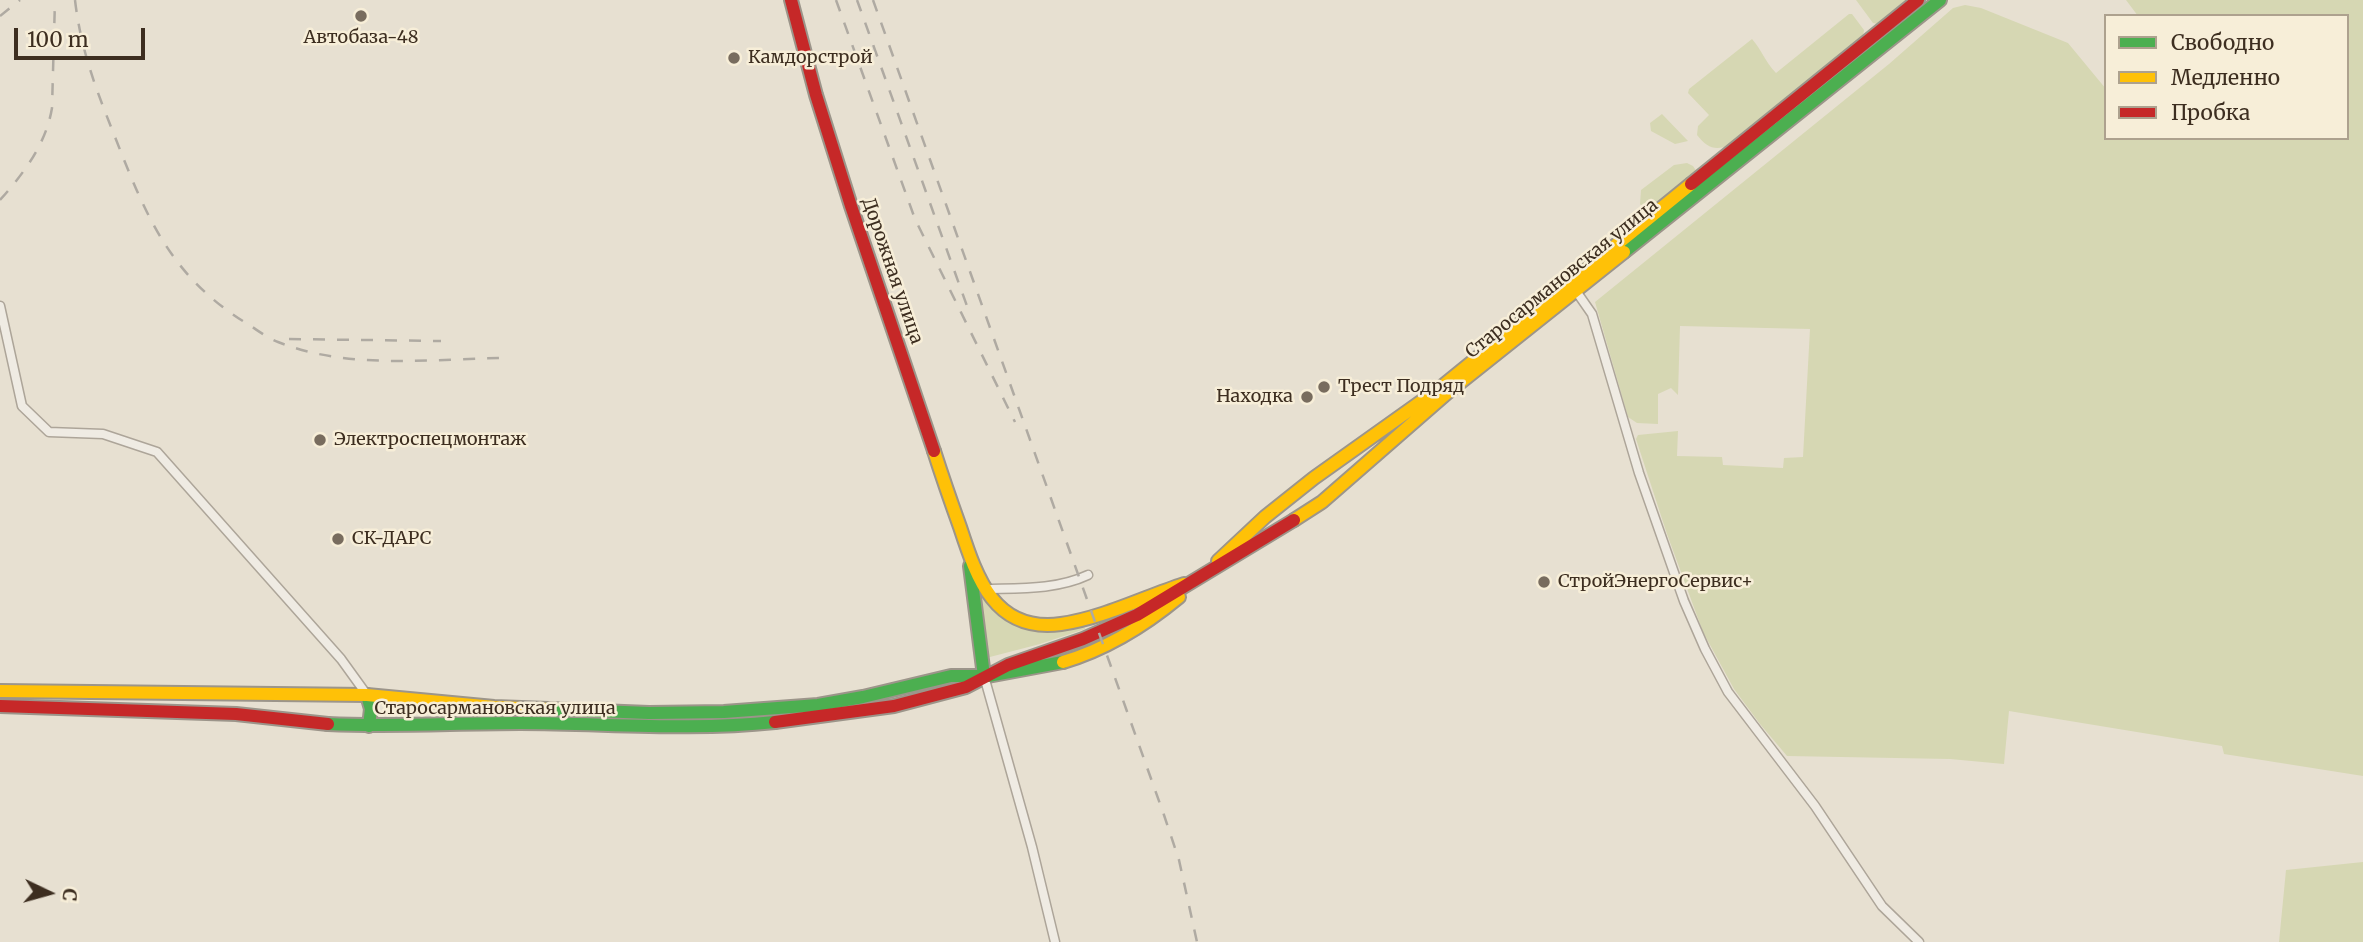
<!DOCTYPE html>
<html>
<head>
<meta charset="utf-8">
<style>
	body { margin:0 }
	#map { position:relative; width:2363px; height:942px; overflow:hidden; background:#e7e0d1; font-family:Merriweather,serif }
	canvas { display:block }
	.legend { position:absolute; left:2104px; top:14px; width:245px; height:126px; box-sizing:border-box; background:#f7eed8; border:2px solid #ada18e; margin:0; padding:9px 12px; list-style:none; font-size:21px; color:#3d2e20 }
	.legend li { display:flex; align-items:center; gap:14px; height:35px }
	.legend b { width:35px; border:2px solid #ada18e }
	.north { position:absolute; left:14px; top:858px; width:70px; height:70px; -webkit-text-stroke:5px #f7eed8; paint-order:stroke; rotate:95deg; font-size:19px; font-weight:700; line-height:28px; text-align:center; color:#3d2e20 }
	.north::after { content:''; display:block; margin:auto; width:24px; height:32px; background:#3d2e20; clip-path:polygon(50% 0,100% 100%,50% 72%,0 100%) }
	.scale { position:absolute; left:14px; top:28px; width:131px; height:32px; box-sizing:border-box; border:4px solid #3d2e20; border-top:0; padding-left:9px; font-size:21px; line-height:24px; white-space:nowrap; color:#3d2e20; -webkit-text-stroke:5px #f7eed8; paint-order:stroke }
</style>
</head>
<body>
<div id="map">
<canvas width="2363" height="942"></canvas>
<ul class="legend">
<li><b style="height:9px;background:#4caf50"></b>Свободно</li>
<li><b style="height:9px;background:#ffc107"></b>Медленно</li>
<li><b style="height:9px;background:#c62828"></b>Пробка</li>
</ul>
<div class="north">С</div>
<div class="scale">100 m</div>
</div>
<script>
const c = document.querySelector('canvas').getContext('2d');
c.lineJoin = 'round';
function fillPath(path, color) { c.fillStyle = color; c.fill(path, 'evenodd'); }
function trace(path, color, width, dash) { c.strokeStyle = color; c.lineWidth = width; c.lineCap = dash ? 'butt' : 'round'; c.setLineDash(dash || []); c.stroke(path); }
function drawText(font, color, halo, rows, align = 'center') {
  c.font = font + ' Merriweather,serif'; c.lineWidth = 5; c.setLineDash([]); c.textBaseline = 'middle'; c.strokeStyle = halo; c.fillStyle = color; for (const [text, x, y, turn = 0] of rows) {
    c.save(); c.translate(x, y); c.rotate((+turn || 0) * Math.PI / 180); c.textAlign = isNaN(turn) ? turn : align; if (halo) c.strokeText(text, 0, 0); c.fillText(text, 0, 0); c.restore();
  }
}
fillPath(new Path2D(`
	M1856,0H1915L1882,25L1873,23Z
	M2126,0H2363V776L2224,754L2222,746L2009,711L2004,764L1950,759L1787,756L1760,724L1734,689L1703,632L1667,534L1636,439L1638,435L1678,431L1677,456L1722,457L1723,465L1783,468L1784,458L1803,457L1810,329L1680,326L1678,395L1671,388L1658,394V424L1637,423L1628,417L1595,302L1889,64L1953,8L1965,5L1981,8L2068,43L2106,89V138H2347V16H2138Z
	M1849,14H1852L1864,30L1862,42L1733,144C1716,151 1708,149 1697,135L1698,126L1709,115L1688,93L1689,89L1752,39C1762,50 1765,62 1776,73Z
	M1662,114L1688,141L1675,144L1651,131L1650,123Z
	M1687,163L1693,166L1697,172L1648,215L1640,204L1641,190L1674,165Z
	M979,595L1003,616L1083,621L1085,629L1040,644L986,658Z
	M2363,862V942H2279L2286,870Z`), '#d6d7b3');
const street = new Path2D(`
	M1576,291L1592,314L1639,473L1684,601L1705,649L1728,692L1815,806L1882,906L1919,942
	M0,306L22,406L49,432L103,434L157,452L341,659L367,695
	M985,589C1019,588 1056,590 1088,575
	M984,676L1032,847L1055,942`);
const fast = new Path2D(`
	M1624,252L1940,0
	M970,566L984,676
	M367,695L371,709L369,726
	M549,709L649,713L724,712L818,705L863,697L951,676H988L1063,662
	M328,724C393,727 455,723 520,723C605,723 690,731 775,722`);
const slow = new Path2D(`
	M934,451C942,476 951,502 960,527C977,579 995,633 1061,624C1103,618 1144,597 1184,584
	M1294,520L1322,502L1447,393L1624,252
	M1218,561L1265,517L1314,478L1439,389L1691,184
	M1063,662C1107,649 1144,626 1179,597
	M0,691L367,695L494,707L549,709`);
const jam = new Path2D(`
	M791,0L816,95L851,206L934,451
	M1691,184L1918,0
	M0,706L236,714L328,724
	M775,722L894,706L966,687L1008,665L1083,639L1137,615L1294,520`);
trace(street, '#ada599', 11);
trace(fast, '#9c958a', 16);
trace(slow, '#9c958a', 16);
trace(jam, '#9c958a', 16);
trace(street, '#efebe3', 8);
trace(fast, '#4caf50', 12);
trace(slow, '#ffc107', 12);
trace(jam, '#c62828', 12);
trace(new Path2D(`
	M75,0C81,51 96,89 115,137C146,216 170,276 246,323C256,329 267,338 278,342C348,370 430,359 503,358
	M836,0L915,219L1015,422
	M857,0L967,306
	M873,0L1164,815L1179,860L1197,942
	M0,16L20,0
	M0,200C24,173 46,144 52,108L55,0
	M289,339L441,341`), '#afaaa2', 2.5, [12, 12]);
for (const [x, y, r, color] of [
	[361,16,7,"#786c5e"],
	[734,58,7,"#786c5e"],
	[1324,387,7,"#786c5e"],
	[1307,397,7,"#786c5e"],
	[320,440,7,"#786c5e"],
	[338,539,7,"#786c5e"],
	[1544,582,7,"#786c5e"]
]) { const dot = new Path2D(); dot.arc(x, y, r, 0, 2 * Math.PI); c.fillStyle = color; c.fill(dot); trace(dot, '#f7eed8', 2.5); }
drawText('18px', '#3d2e20', '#f7eed8', [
	["Автобаза-48",361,38,"center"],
	["Камдорстрой",748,58],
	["Трест Подряд",1338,387],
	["Находка",1293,397,"right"],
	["Электроспецмонтаж",334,440],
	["СК-ДАРС",352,539],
	["СтройЭнергоСервис+",1558,582]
], 'left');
drawText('18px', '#3d2e20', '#f7eed8', [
	["Дорожная улица",892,271,71],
	["Старосармановская улица",1562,279,-39],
	["Старосармановская улица",495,709]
]);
</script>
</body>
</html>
